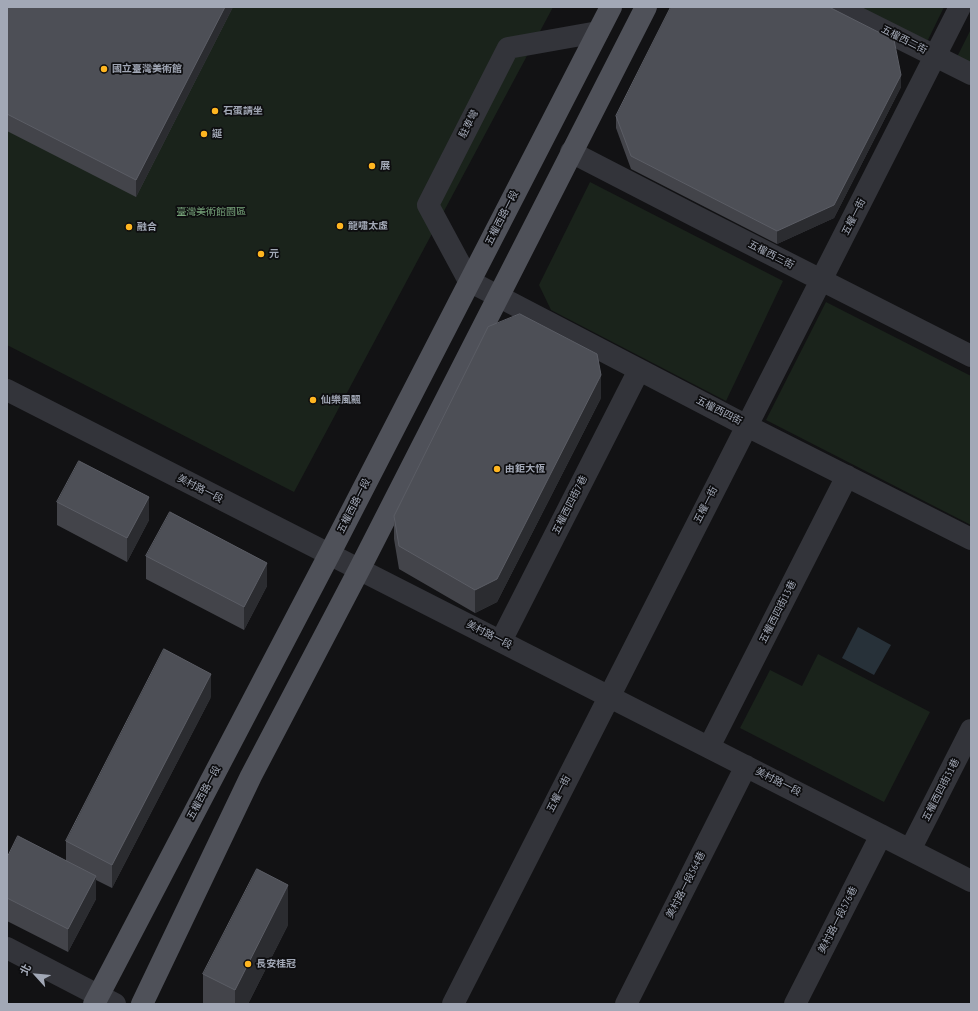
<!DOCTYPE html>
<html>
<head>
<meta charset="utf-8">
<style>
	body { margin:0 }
	#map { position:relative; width:978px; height:1011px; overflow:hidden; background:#121214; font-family:"PT Sans Narrow","Noto Sans TC",sans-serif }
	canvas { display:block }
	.frame { position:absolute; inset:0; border:8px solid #a2a8b6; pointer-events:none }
	.north { position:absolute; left:16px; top:955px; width:40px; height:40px; -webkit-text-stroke:3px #0d0d0f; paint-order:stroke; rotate:297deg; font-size:11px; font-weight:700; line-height:16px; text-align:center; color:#a2a8b6 }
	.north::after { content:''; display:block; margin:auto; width:14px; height:18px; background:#a2a8b6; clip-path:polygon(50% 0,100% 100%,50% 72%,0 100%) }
</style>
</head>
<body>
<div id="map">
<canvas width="978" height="1011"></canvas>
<div class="frame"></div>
<div class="north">北</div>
</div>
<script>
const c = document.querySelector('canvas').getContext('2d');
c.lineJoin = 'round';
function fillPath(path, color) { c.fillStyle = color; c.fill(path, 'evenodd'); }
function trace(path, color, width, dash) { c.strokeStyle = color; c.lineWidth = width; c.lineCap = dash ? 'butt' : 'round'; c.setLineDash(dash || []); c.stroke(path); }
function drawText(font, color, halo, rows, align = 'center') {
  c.font = font + ' "PT Sans Narrow","Noto Sans TC",sans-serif'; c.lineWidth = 3.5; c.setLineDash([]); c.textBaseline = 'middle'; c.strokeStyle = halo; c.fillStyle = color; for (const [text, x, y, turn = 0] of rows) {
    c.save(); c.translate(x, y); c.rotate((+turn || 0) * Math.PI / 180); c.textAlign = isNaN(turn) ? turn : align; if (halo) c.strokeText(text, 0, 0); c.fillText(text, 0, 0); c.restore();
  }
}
fillPath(new Path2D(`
	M7,7H553L294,492L7,345Z
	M848,7H944L925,46Z
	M971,29V65L957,57Z
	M590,182L783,281L726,401L551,310L539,285Z
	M826,302L971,376V525L766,420Z
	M818,654L930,712L884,802L740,728L770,670L802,686Z`), '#1a231b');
fillPath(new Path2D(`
	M858,627L891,645L874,675L842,658Z`), '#273139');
trace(new Path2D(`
	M837,7L971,74
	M598,32L508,48L428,205L469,281L747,426L971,539
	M571,152L697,217L971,356
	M7,390L971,881
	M501,641L639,370
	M709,747L847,476
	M910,850L971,730
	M7,948L115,1004
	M453,1004C621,671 791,339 960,7
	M626,1004L746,766
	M795,1004L881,835`), '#33343a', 22);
trace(new Path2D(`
	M94,1004L329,555L611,7
	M142,1004L251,776L359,570L646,7`), '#4f5159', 22);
fillPath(new Path2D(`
	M7,7H233L136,197L7,131Z
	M901,87L834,218L777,244L631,169L616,128V116Z
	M601,398L497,602L475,613L399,569L394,539V516Z
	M57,502L149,520L127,562L57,525Z
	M146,556L267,586L244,630L146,579Z
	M211,697L112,888L96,880V899L68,952L7,921V858L66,860V841Z
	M288,925L248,1004H203V974Z`), '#43444a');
fillPath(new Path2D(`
	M225,7H233L136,197V180Z
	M901,75V87L834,218L777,244V231Z
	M601,375V398L497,602L475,613V590Z
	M149,497V520L127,562V538Z
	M267,563V586L244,630V607Z
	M211,674V697L112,888V865Z
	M96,876V899L68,952V929Z
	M288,885V925L248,1004H235V990Z`), '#2b2c30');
const building = new Path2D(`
	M7,7H225L136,180L7,114Z
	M671,7H829L894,40L901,75L834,205L777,231L631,156L616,116Z
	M520,314L597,354L601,375L497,579L475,590L399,546L394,516L488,327Z
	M79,461L149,497L127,538L57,502Z
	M170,512L267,563L244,607L146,556Z
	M164,649L211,674L112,865L66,841Z
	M18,836L96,876L68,929L7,898V858Z
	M257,869L288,885L235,990L203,974Z`);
fillPath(building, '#4d4f56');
trace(building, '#5b5d65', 1);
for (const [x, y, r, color] of [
	[104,69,4,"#ffb620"],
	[215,111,4,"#ffb620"],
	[204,134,4,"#ffb620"],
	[372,166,4,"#ffb620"],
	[340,226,4,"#ffb620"],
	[129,227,4,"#ffb620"],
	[261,254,4,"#ffb620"],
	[313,400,4,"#ffb620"],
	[497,469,4,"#ffb620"],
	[248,964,4,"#ffb620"]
]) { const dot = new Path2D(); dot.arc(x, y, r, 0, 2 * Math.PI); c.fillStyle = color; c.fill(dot); trace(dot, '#0d0d0f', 1.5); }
drawText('10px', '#a2a8b6', '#0d0d0f', [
	["五權西二街",904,40,27],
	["駐車彎",469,124,-63],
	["五權一街",854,217,-63],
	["五權西路一段",502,218,-63],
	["五權西三街",771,255,27],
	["五權西四街",719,411,27],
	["美村路一段",200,489,27],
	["五權西四街7巷",570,505,-63],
	["五權一街",706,505,-63],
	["五權西路一段",354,506,-63],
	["五權西四街13巷",778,612,-63],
	["美村路一段",489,635,27],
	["美村路一段",778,782,27],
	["五權西四街31巷",941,790,-63],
	["五權西路一段",204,793,-62],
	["五權一街",559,794,-63],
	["美村路一段564巷",686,885,-63],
	["美村路一段576巷",838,920,-63]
]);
drawText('bold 10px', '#a2a8b6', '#0d0d0f', [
	["國立臺灣美術館",112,69],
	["石蛋請坐",223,111],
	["誕",212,134],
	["展",380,166],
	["龍嘯太虛",348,226],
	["融合",137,227],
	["元",269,254],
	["仙樂風飄",321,400],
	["由鉅大恆",505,469],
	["長安桂冠",256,964]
], 'left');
drawText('10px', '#77a47a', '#0d0d0f', [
	["臺灣美術館園區",211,212]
]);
</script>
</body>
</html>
